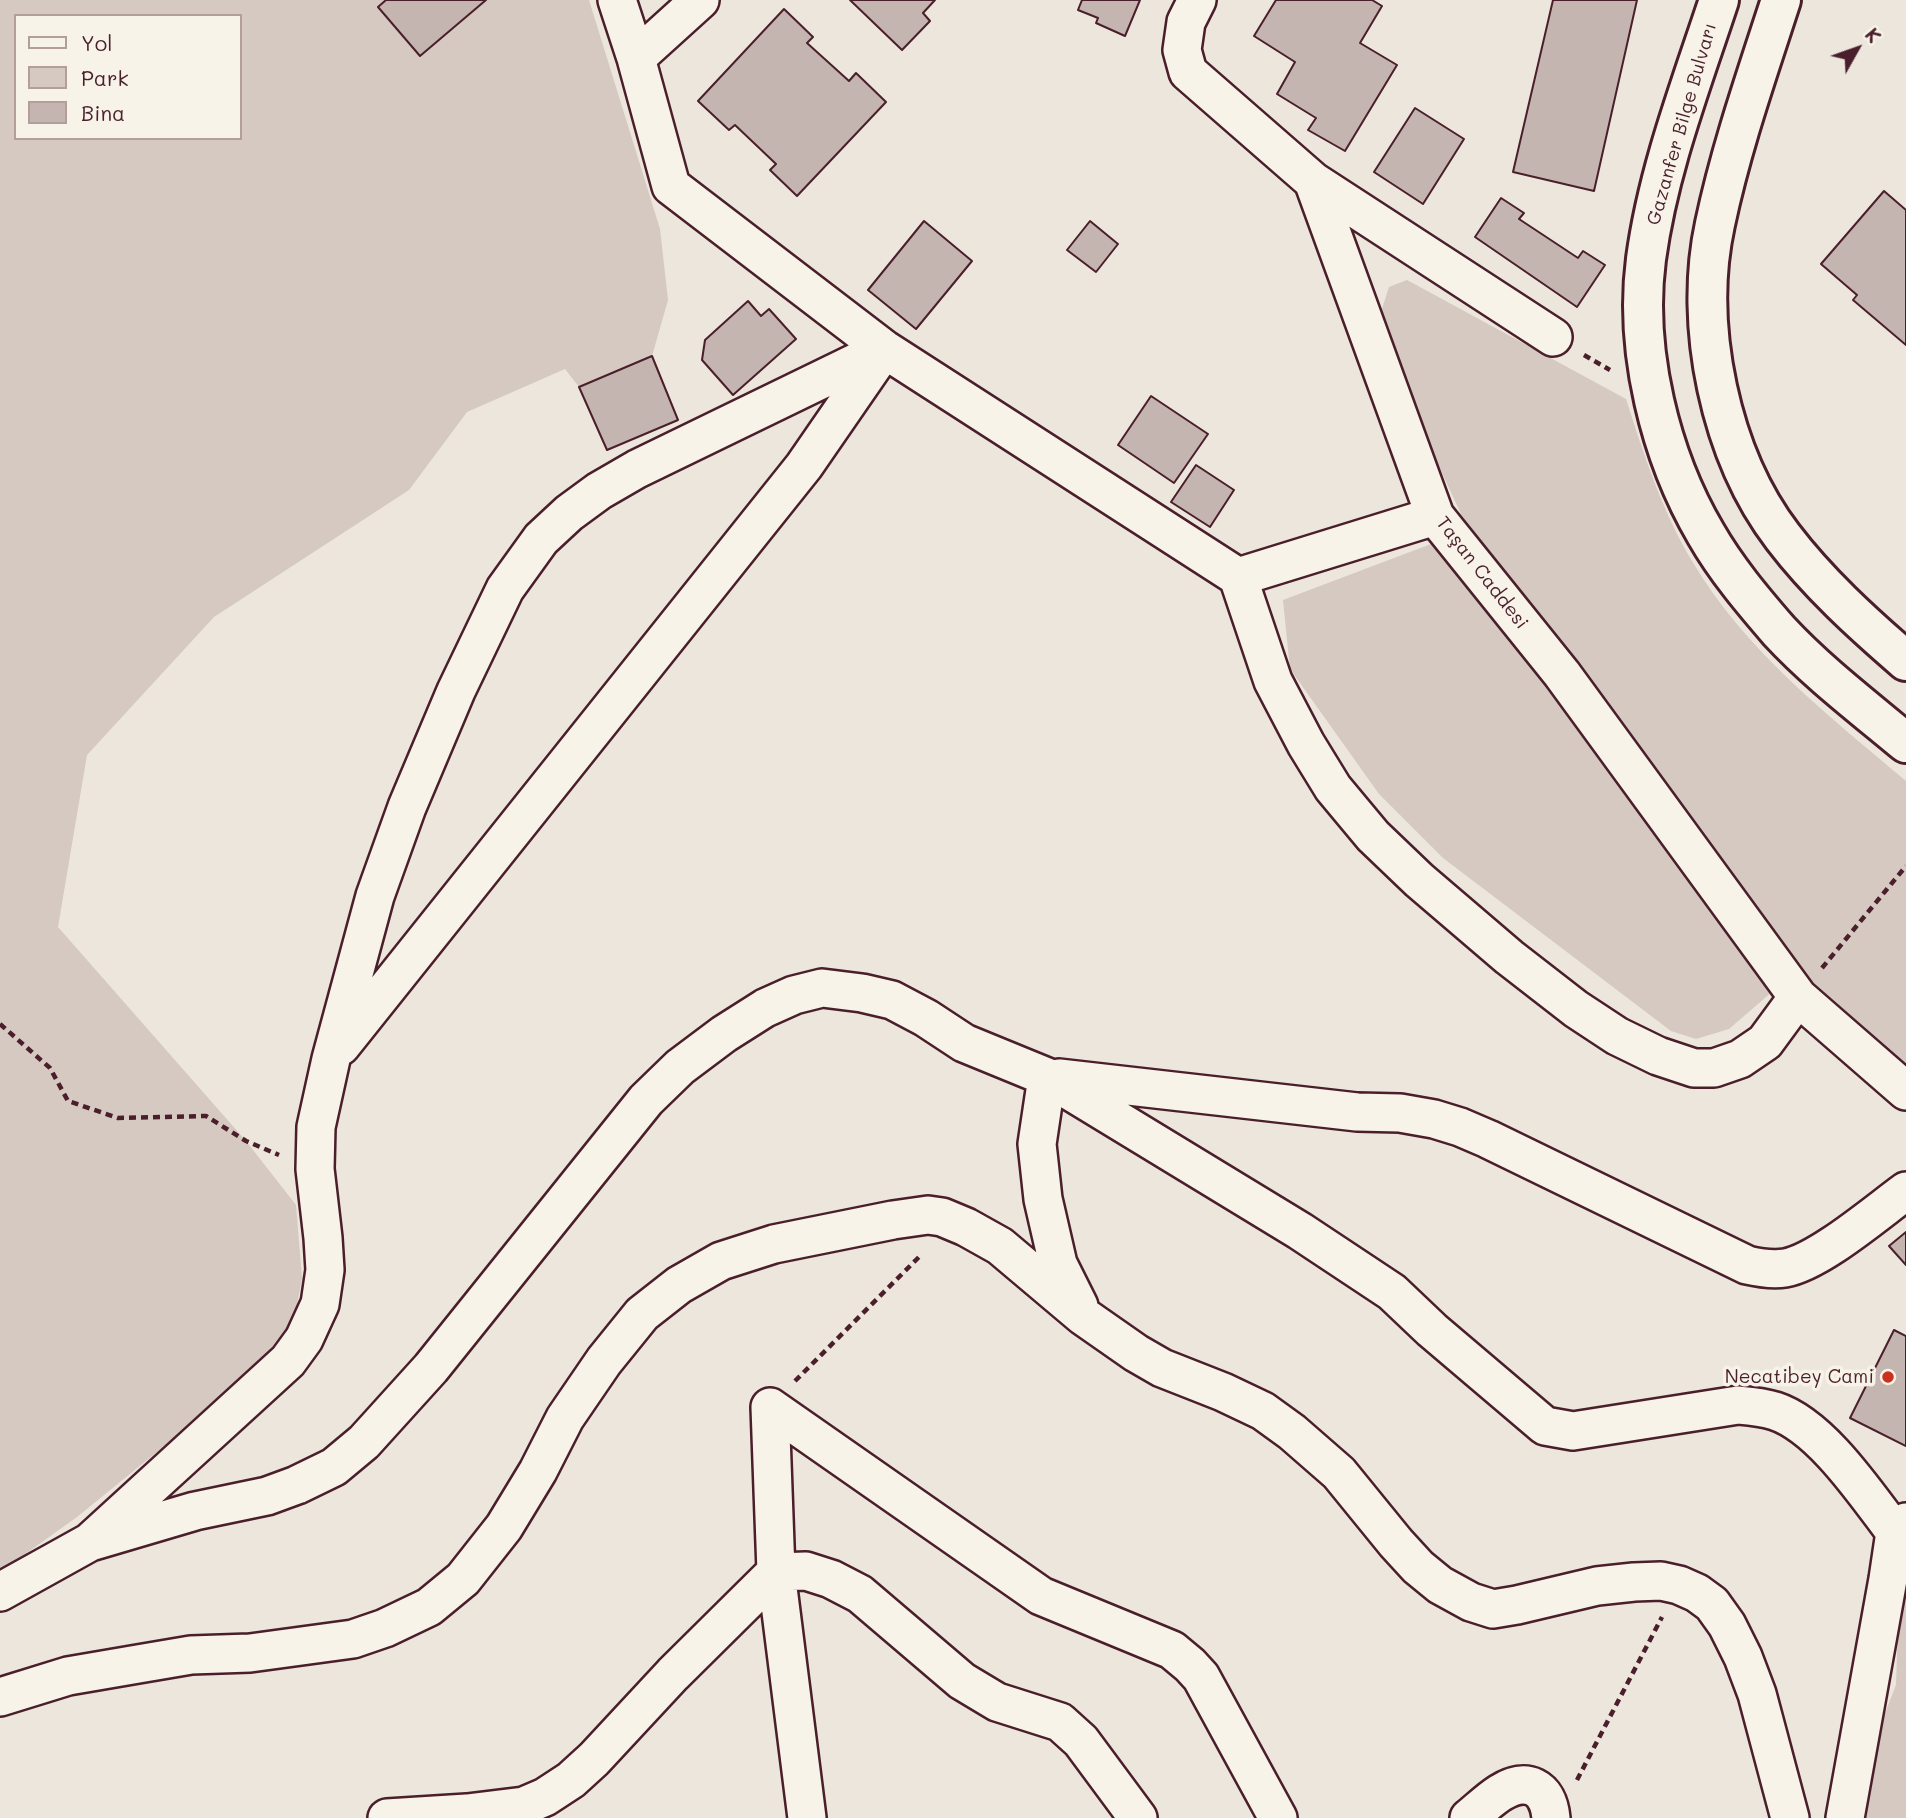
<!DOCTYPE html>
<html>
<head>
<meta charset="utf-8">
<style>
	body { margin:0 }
	#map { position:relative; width:1906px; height:1818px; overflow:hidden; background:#ece6dd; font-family:Mali,sans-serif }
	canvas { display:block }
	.legend { position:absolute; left:14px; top:14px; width:228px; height:126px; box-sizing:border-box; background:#f7f3e8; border:2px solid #b29e9c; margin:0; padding:9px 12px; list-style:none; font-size:21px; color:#4a1f2b }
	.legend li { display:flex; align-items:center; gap:14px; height:35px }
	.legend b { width:35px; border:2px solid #b29e9c }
	.north { position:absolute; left:1822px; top:14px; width:70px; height:70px; -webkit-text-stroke:5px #f7f3e8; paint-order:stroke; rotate:50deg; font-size:19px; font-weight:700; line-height:28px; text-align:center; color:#4a1f2b }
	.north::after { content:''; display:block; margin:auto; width:24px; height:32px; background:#4a1f2b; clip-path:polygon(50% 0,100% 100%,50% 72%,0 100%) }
</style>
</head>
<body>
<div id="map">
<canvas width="1906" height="1818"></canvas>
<ul class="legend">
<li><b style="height:9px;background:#f7f3e8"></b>Yol</li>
<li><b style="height:19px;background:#d5c9c2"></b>Park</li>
<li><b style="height:19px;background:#c4b5b0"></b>Bina</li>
</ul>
<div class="north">K</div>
</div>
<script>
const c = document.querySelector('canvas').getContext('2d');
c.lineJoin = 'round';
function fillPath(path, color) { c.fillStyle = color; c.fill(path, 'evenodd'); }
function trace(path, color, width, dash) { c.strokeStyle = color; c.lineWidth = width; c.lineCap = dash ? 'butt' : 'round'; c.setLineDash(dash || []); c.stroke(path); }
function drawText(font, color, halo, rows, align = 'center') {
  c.font = font + ' Mali,sans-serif'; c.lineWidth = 7; c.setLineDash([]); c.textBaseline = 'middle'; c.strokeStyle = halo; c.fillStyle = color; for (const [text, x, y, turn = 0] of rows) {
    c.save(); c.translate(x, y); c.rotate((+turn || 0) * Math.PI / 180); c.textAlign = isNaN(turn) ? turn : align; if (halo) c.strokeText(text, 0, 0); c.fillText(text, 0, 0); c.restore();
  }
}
fillPath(new Path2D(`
	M0,0H589L660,229L668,300L652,356L579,387L565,369L467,412L409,490L214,617L87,755L58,927L246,1141L296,1205L302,1278L294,1321L269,1357L222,1399L77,1517L0,1572ZM16,16H240V138H16Z
	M1407,280L1626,399C1644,455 1662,511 1692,561C1745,651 1828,715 1906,781V1079L1840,1024L1461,514L1389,358L1380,315L1389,287Z
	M1431,544L1443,547L1459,563L1773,991L1729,1029L1696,1039L1671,1031L1443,858L1379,794L1290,669L1283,600Z
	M1906,1577V1818H1864L1882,1721L1896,1685L1899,1596Z`), '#d5c9c2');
const building = new Path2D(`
	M386,0H486L420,56L378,7Z
	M850,0H935L923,13L930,21L902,50Z
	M1082,0H1140L1125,36L1096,23L1098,18L1078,10Z
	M1276,0H1372L1382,6L1360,43L1397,65L1345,151L1308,130L1316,118L1277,94L1295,62L1254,36Z
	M1553,0H1637L1594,191L1513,172Z
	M784,9L813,37L807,43L849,81L856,73L886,102L797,196L770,170L776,164L735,125L729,130L698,101Z
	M1415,108L1464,139L1423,204L1374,172Z
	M1884,191L1906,210V345L1853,300L1857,295L1821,264Z
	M1501,198L1524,213L1519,219L1578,258L1583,251L1605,265L1577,307L1475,237Z
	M924,221L972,261L916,329L868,290Z
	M1090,221L1118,244L1096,272L1067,250Z
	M748,301L761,316L769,309L796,339L733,395L702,360L705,340Z
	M652,356L678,420L607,450L579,387Z
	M1151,396L1208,434L1174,483L1118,445Z
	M1196,465L1234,490L1210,527L1171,502Z
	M1906,1232V1265L1889,1246Z
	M1894,1330L1906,1336V1446L1850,1418Z`);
fillPath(building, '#c4b5b0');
trace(building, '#4a1f2b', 2);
const street = new Path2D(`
	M617,0L636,58L671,186L884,349L1238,577L1273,681L1306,744L1333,788L1373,836L1419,880L1509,957L1576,1009L1617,1036L1658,1056L1694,1068H1714L1740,1059L1765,1042L1798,997
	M1197,0L1186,22L1182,50L1188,72L1313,181L1435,516L1562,674L1798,997L1906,1091
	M636,58L700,0
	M1313,181L1553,337
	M1238,577L1435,516
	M341,1046L804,466L884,350
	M1047,1077L1037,1144L1043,1199L1058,1264L1079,1306
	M1059,1078L1357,1112L1400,1113L1434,1119L1460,1127L1488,1139L1747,1265C1760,1268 1772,1270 1785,1268C1819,1262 1877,1212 1906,1191
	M90,1542L195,1511L267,1496L297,1485L334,1467L364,1442L431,1368L646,1100L680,1067L724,1034L765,1008L794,995L822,988L862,993L892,1000L926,1018L964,1043L1047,1077L1300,1231L1392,1292L1432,1330L1545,1426L1573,1431L1738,1405C1750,1406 1763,1407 1775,1411C1821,1426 1866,1494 1895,1532
	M0,1592L90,1542L288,1361L304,1339L320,1304L325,1270L323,1238L315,1169L316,1127L331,1059L375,896L407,807L456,691L505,589L541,539L569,513L599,491L637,469L884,349
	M0,1697L68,1676L138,1664L191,1655L250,1653L353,1639L385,1628L429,1607L463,1579L504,1527L538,1471L565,1418L604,1361L642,1314L679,1285L721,1261L774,1244L893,1220L928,1215L942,1217L966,1227L1000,1246L1083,1316L1136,1353L1162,1368L1223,1392L1263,1411L1292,1432L1339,1473L1396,1543L1418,1567L1440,1585L1471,1602L1493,1609L1517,1605L1597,1586L1634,1582L1661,1581L1679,1585L1697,1593L1712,1604L1727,1625L1743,1657L1757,1694L1790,1818
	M387,1818L467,1813L524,1806L545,1797L571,1780L594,1759L673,1674L776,1572L806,1571L831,1579L860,1594L962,1681L997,1702L1060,1722L1081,1741L1138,1818
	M807,1818L776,1572L770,1407L1041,1596L1172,1650L1190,1665L1201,1677L1278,1818
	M1469,1818C1479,1810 1489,1800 1500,1793C1527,1776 1548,1787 1551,1818
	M1845,1818L1888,1579L1895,1532L1906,1522`);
const primary = new Path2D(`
	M1719,0C1691,85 1658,170 1646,259C1634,350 1660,456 1706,534C1726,569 1753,601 1779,631C1817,672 1863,707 1906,743
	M1781,0C1757,74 1731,148 1715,224C1693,325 1720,455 1783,537C1818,583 1862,623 1906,661`);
trace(street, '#4a1f2b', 42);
trace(primary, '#4a1f2b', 44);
trace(new Path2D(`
	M1584,355L1610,370
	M1822,968L1906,866
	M0,1024L50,1068L68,1101L118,1118L206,1116L246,1141L279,1155
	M795,1381L922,1254
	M1577,1780L1662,1617`), '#4a1f2b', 4.5, [7, 5]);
trace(street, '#f7f3e8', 37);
trace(primary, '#f7f3e8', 38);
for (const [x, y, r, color] of [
	[1888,1377,7,"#c8321e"]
]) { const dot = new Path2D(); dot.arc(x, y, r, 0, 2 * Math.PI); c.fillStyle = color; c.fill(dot); trace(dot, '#f7f3e8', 2.5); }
drawText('19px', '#4a1f2b', '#f7f3e8', [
	["Gazanfer Bilge Bulvarı",1682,124,-74],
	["Taşan Caddesi",1482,573,52]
]);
drawText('19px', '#4a1f2b', '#f7f3e8', [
	["Necatibey Cami",1874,1377]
], 'right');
</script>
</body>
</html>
